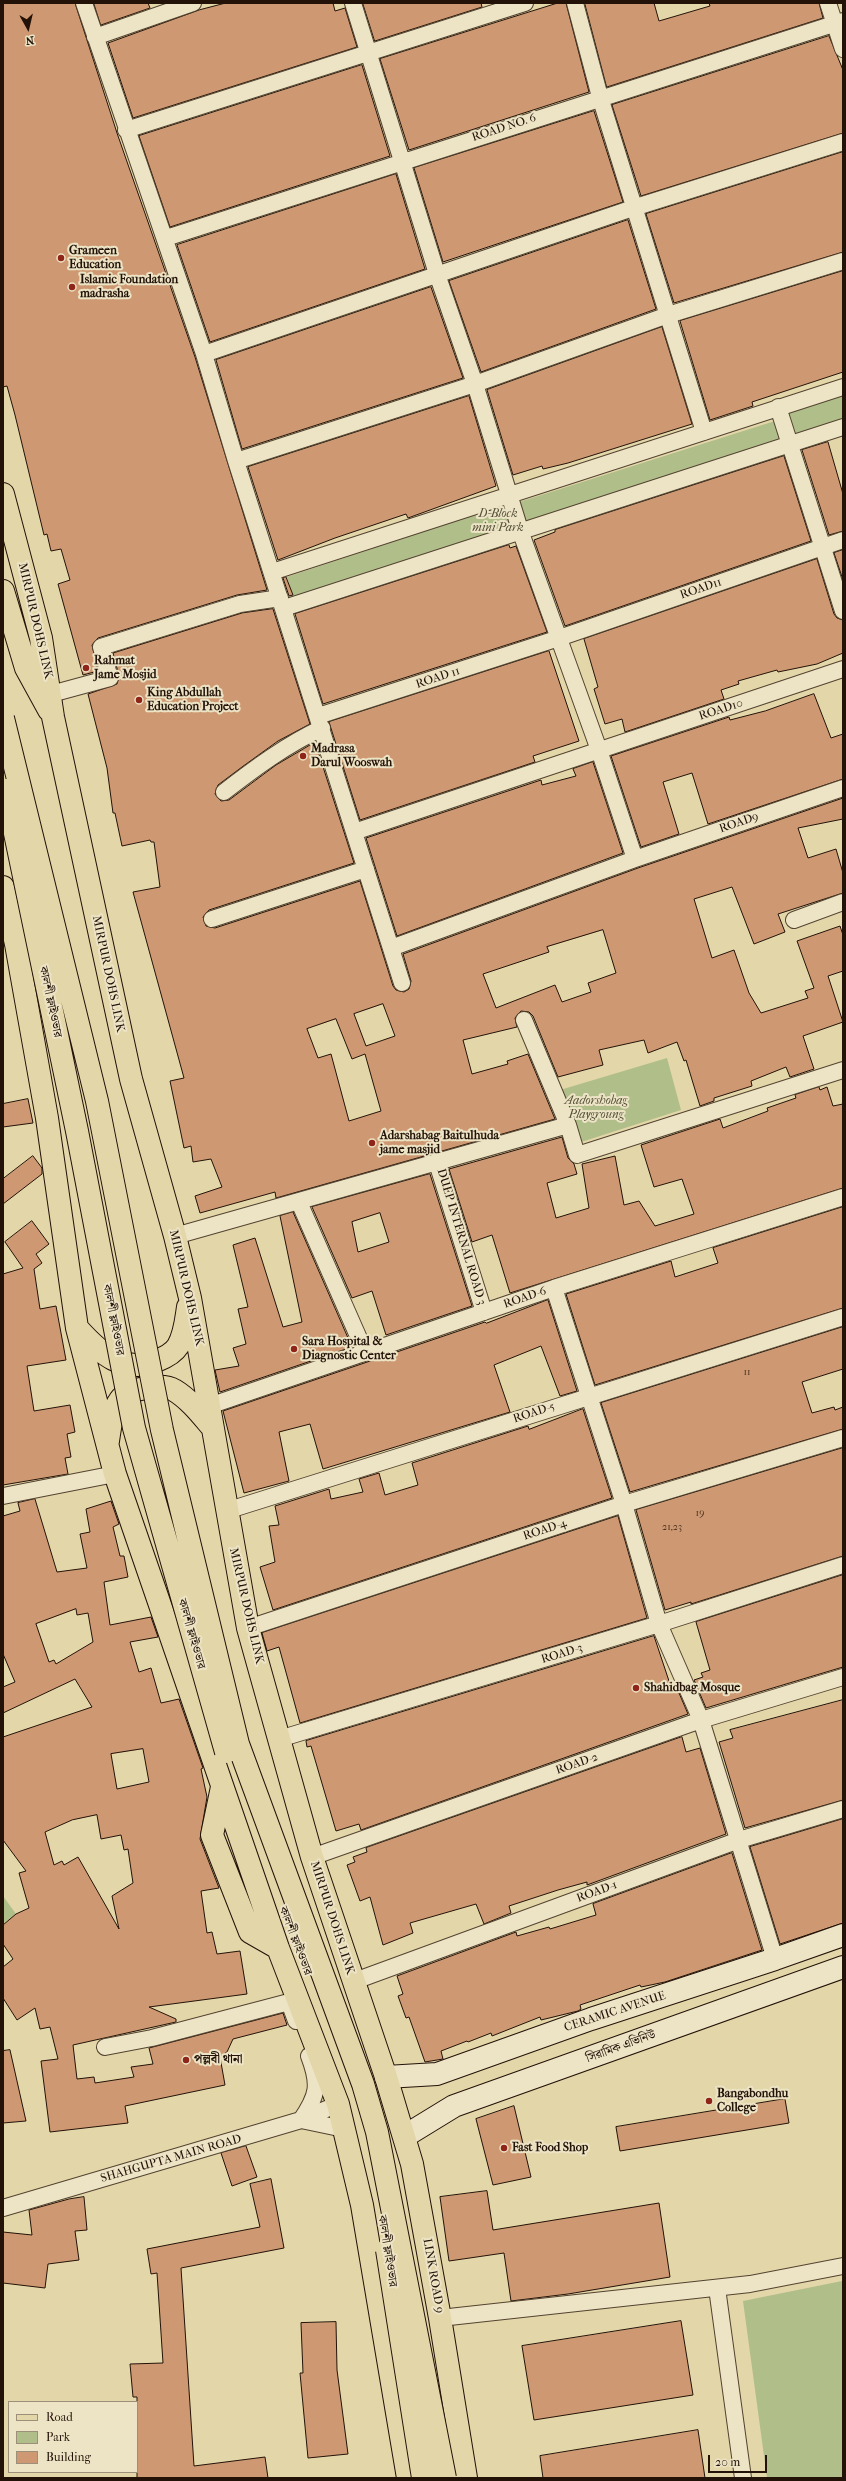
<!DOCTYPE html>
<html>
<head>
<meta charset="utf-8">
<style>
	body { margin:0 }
	#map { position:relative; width:846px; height:2481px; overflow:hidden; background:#e3d6a8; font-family:"IM FELL French Canon",serif }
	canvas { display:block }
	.frame { position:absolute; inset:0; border:4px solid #231208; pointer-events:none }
	.legend { position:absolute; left:8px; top:2401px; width:130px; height:72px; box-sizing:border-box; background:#ede4c6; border:1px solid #9c907a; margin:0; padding:5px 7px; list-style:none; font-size:12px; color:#231208 }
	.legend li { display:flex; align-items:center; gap:8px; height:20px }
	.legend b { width:20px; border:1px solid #9c907a }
	.north { position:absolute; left:8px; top:8px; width:40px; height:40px; -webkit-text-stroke:3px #ede4c6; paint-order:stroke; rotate:172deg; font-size:11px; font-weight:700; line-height:16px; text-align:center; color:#231208 }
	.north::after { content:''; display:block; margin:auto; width:14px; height:18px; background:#231208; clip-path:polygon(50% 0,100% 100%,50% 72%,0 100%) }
	.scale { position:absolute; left:708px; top:2455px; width:59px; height:18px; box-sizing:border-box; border:2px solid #231208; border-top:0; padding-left:5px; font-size:12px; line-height:14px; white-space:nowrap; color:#231208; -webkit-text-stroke:3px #ede4c6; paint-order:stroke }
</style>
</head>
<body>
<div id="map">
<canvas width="846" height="2481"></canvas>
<div class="frame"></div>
<ul class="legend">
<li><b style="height:5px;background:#e3d6a8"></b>Road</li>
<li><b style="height:11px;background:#b0be8a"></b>Park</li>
<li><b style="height:11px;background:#ce9972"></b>Building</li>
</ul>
<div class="north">N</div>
<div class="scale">20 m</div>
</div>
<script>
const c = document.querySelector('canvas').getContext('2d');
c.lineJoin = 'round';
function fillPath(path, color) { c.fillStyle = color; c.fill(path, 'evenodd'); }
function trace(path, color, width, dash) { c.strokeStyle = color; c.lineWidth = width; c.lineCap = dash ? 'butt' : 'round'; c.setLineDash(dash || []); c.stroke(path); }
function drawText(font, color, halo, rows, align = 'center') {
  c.font = font + ' "IM FELL French Canon","Noto Serif Bengali",serif'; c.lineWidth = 4; c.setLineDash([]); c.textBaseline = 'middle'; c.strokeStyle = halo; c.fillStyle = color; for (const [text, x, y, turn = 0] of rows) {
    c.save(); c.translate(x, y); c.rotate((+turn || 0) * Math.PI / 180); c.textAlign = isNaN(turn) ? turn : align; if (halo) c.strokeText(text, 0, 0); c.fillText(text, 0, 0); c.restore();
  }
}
fillPath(new Path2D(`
	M843,392V426L796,440L787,410Z
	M778,420L784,441L523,524L516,503Z
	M507,504L515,529L294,600L287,577Z
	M667,1058L681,1110L575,1144L560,1090Z
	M3,1896L16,1914L3,1924Z
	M842,2281L843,2478H767L743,2301Z`), '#b0be8a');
const building = new Path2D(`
	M3,3H75L117,133L195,357L267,590L237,595L98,638L92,645L98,671L83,675L58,584L70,580L61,549L51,551L47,534L44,535L15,415L7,386L3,387Z
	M94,3H148L150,8L101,25Z
	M226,3H333L335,11L345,8L357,47L133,118L108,43L199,10Z
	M363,3H481L482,7L375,41Z
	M558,3H566L589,92L409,150L380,59Z
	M585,3H654L659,21L710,6L709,3H819L823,18L607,87Z
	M829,36L843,70V133L641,196L612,105Z
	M362,65L390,156L170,227L139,136Z
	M594,111L623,202L443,262L414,168Z
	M843,152V252L674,303L646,214Z
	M396,174L425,269L210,342L177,245Z
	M628,220L656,309L481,372L449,281Z
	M843,271V372L752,402L753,406L710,420L680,321Z
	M431,287L463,378L242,449L216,360Z
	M662,327L692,424L568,463L543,469L542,466L513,475L487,390Z
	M469,396L496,486L408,518L406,514L335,538L278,560L248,467Z
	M828,442L843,494V531L829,535L802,450Z
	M784,456L811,541L565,626L534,540L555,532V530Z
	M509,545L510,548L516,546L547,632L323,704L295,614Z
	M843,550V580L834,553Z
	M817,559L834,614L837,618L843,620V653L817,664L778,672L777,670L738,681L739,684L721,690L724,699L625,732L622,719L605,724L594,689L598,687L584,639Z
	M286,577L293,595L289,596L283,578Z
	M273,609L310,724L278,741L242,767L218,785L215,794L221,801L229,800L276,765L315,742L354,863L209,910L203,917L206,926L215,928L360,881L393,986L396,990L404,992L409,989L411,981L403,954L638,868L843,798V819L798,828L808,858L836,849L843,873V893L778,914L785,932L754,944L732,887L694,899L712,958L734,950L749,993L761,1013L808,998L805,991L814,988L797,941L840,926L843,935V971L828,976L843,1022L803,1036L814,1069L790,1077L786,1067L751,1081L752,1086L714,1098V1101L700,1106L686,1060L684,1061L677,1042L648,1053L644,1040L599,1050L603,1065L558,1077L533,1016L529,1012L521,1011L515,1018L517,1027L463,1040L472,1074L508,1064L507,1061L528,1054L555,1119L276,1198L275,1192L200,1213L195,1196L222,1187L211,1159L193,1162L191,1146L184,1148L170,1081L184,1078L133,892L160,887L154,842H151L150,840L122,846L115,813H113L107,768L88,694L117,684L119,676L113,653L242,613ZM603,930L616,973L588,983L591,992L562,1002L555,985L496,1008L483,974L549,952L547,947ZM383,1004L395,1036L366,1046L354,1014ZM336,1019L352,1059L365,1054L381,1111L349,1121L331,1054L318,1058L307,1029Z
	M549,651L579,741L533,756L535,762L360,820L329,722Z
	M814,694L831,738L843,734V779L708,824L692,773L663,782L679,834L641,847L611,756L729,717L730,720L765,711Z
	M593,762L623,853L397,936L366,838L541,780L542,785L576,776L573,769Z
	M819,1087L820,1090L827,1087L833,1106L843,1104V1188L510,1293L492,1235L472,1242L449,1169L562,1137L568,1158L574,1164L577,1174L547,1183L556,1218L589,1208L582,1164L615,1156L624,1205L639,1201L655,1226L694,1214L682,1179L654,1187L641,1145L720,1119L723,1128L768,1111L767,1108L796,1098L795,1095Z
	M28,1099L33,1123L3,1127V1104Z
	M33,1156L42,1168V1174L3,1204V1179Z
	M430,1174L472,1306L386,1335L372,1291L352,1298L312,1207ZM380,1213L389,1242L358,1252L352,1222Z
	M843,1207V1308L595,1385L566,1294L671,1261L675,1277L718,1263L713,1248Z
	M293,1212L352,1347L220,1392L215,1370L239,1366L233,1348L246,1344L238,1309L248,1307L233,1245L255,1238L283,1327L302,1322L280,1216Z
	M32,1221L49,1244L36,1254L42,1263L34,1269L40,1309L56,1306L66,1360L27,1366L34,1411L70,1405L75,1432L67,1434L71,1457L65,1458L68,1474L3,1485V1274L23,1268L5,1242Z
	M548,1300L577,1391L560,1396L541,1346L494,1365L510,1412L323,1469L310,1424L279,1432L289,1481L244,1493L223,1411L485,1322L486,1323Z
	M843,1327V1369L802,1382L812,1413L834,1407L835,1410L843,1407V1429L630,1492L601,1403Z
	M583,1409L612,1498L273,1610L260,1567L275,1562L269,1526L279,1525L275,1506L329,1489L331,1499L363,1492L359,1479L379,1473L385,1495L418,1485L412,1463L528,1426L529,1429Z
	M843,1448V1556L691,1604V1602L665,1610L636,1510Z
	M35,1499L57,1572L87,1568L80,1534L90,1532L86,1509L111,1501L119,1524L113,1527L120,1556H124L128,1577L104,1582L110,1625L151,1617L158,1637L130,1642L139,1672L151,1668L161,1703L179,1699L203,1768L201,1769L207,1797L200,1839L219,1888L201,1891L207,1933L212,1932L217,1954L240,1951L247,1994L149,2007L176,2019V2022L73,2045L77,2079L94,2077L95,2083L134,2077L131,2067L153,2064L149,2048L283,2013L287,2025L233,2039L227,2052L220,2057L225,2085L125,2106L128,2123L50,2132L41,2061L58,2059L50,2027L40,2029L35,2008L17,2020L3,1998V1967L13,1959L3,1944V1925L16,1914L29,1908L19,1873L26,1871L3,1840V1737L92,1707L75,1679L3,1713V1687L15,1682L3,1654V1516L20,1511L18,1503ZM76,1609L77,1615L88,1613L93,1642L56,1664L54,1660L49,1662L36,1624ZM143,1749L149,1782L117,1789L111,1754ZM97,1815L101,1839L121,1835L124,1850L128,1849L133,1883L112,1896L119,1929L78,1857L64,1865L62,1861L54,1865L45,1832L72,1820Z
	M618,1516L647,1618L300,1723L279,1647L267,1651L262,1633Z
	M843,1575V1667L706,1708L694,1680L703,1677L701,1673L710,1670L696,1622Z
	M654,1636L671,1687L676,1686L688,1714L361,1830L359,1824L336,1831L311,1746L307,1747L306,1741Z
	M843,1700V1800L745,1828L719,1742L733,1738L730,1730Z
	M682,1737L686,1752L700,1748L726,1834L587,1885V1882L558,1890L509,1906L511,1913L484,1924L476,1904L410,1923L413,1933L383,1945L370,1897L360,1901L347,1865L355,1862L353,1857L367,1852L366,1848Z
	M843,1819V1923L780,1944L750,1847Z
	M732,1853L762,1950L665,1982L641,1987L640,1985L580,2005L581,2009L578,2011L541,2020L540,2017L492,2036L491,2033L468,2042L467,2041L441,2051L443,2059L425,2062L409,2017L406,2018L398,1996L403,1994L397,1976L516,1932L517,1936L549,1927L550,1929L596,1915L593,1904Z
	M10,2050L26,2121L3,2123V2051Z
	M785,2099L789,2123L620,2151L616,2127Z
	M514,2106L531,2177L493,2185L476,2119Z
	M246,2146L257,2177L232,2186L221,2153Z
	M271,2179L284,2248L181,2268L194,2466L265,2457L268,2478H137V2397H133L130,2364L163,2363L157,2273L151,2274L147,2249L260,2227L250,2184Z
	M487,2191L493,2230L659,2203L670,2277L568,2294L511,2301L504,2253L449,2261L440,2197Z
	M84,2197L87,2230L75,2231L79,2260L48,2264L45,2288L3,2283V2232L32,2235L29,2210L69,2199Z
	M681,2321L693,2395L534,2420L522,2346Z
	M336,2322L337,2370L348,2454L308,2458L300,2373H303L301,2323Z
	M698,2430L705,2478H543L540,2456Z`);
fillPath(building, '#ce9972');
trace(building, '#231208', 1);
const minor = new Path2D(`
	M84,3L204,354L236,461L402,983
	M353,3L437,274L475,384L521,533L599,750L635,859
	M575,3L600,97L704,432
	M828,3L843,49
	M95,37L193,3
	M126,130L525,3
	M166,238L843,21
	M204,354L633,208L843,142
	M778,407L843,611
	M236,461L475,384L668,315L843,261
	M272,572L843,387
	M284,608L843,427
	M51,694L110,678L101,647L240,604L280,598
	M318,716L559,638L843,540
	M224,792C255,768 286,745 322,728
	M354,832L843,669
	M212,919L366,869
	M794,920L843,902
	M391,948L635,859L843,788
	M524,1020L568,1125
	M437,1163L484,1312
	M299,1202L365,1352
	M175,1236L568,1125L577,1155L843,1070
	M554,1288L624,1504L659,1624L701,1720L775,1959
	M209,1406L554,1288L843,1197
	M3,1496L115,1474
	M226,1511L843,1317
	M248,1628L624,1504L843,1438
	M279,1739L659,1624L843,1565
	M312,1857L701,1720L843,1677
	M352,1982L739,1840L843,1809
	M105,2047L152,2038L289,2002L296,2021
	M309,2056C320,2085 318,2095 301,2120L344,2129
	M3,2208L301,2120L338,2104
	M717,2288L743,2478
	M440,2318L750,2284L843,2266`);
const secondary = new Path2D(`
	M386,2077L437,2074L591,2019L775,1959L843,1935
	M405,2136L454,2106L843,1967`);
const primary = new Path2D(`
	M3,494L41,638L53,717L131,1079L175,1236L190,1298L248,1628L312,1857L386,2077L412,2164L440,2318L466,2478
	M3,591L26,668L49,710
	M3,887L16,944L47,1118L77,1328L115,1474L278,1948L338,2104L362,2205L408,2478
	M79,1330C100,1353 123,1374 156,1361C164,1358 173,1354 178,1346C185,1334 186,1320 188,1307
	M108,1441C110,1427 112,1411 120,1400C128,1388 163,1383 174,1390C189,1399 200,1413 211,1426
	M222,1787L212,1835L250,1932L278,1948`);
trace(minor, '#534330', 18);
trace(secondary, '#231208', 24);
trace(primary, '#231208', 24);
trace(minor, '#ede4c6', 16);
trace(secondary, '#ede4c6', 22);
trace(primary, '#e3d6a8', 22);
const primaryBridge = new Path2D(`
	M3,718L97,1101L162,1430L238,1744L363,2084L377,2132L445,2478
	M6,790L77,1131L134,1428L226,1752
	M387,2250L423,2478`);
trace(primaryBridge, '#231208', 24, []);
trace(primaryBridge, '#e3d6a8', 22);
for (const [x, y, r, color] of [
	[61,258,4,"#8f2418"],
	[72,287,4,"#8f2418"],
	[86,668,4,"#8f2418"],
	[139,700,4,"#8f2418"],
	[303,756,4,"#8f2418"],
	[372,1143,4,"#8f2418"],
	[294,1349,4,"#8f2418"],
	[636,1688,4,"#8f2418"],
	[186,2060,4,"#8f2418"],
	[709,2101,4,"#8f2418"],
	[504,2148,4,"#8f2418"]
]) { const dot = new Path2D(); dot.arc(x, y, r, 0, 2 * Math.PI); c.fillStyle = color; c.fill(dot); trace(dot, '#ede4c6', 1.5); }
drawText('10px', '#4e3422', null, [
	["11",747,1373],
	["19",700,1514],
	["21,23",672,1528]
]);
drawText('12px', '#231208', '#ede4c6', [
	["ROAD NO. 6",504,128,-18],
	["ROAD11",701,589,-19],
	["MIRPUR DOHS LINK",35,621,77],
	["ROAD 11",438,678,-18],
	["ROAD10",721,710,-18],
	["ROAD9",739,823,-19],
	["MIRPUR DOHS LINK",108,974,78],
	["কালশী ফ্লাইওভার",50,1002,78],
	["DUEP INTERNAL ROAD 3",461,1237,73],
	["MIRPUR DOHS LINK",186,1288,77],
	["ROAD-6",525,1298,-19],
	["কালশী ফ্লাইওভার",113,1320,79],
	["ROAD-5",534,1413,-18],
	["ROAD-4",545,1530,-18],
	["MIRPUR DOHS LINK",246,1606,77],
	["কালশী ফ্লাইওভার",191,1634,74],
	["ROAD-3",562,1654,-17],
	["ROAD-2",577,1764,-19],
	["ROAD-1",597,1892,-20],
	["MIRPUR DOHS LINK",332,1918,72],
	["কালশী ফ্লাইওভার",295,1941,69],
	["CERAMIC AVENUE",615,2012,-18],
	["সিরামিক এভিনিউ",621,2047,-20],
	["SHAHGUPTA MAIN ROAD",171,2159,-16],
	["কালশী ফ্লাইওভার",387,2251,81],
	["LINK ROAD 9",433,2276,80]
]);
drawText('bold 12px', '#231208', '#ede4c6', [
	["Grameen",69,251],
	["Education",69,265],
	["Islamic Foundation",80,280],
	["madrasha",80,294],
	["Rahmat",94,661],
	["Jame Mosjid",94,675],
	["King Abdullah",147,693],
	["Education Project",147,707],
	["Madrasa",311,749],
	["Darul Wooswah",311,763],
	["Adarshabag Baitulhuda",380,1136],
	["jame masjid",380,1150],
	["Sara Hospital &",302,1342],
	["Diagnostic Center",302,1356],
	["Shahidbag Mosque",644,1688],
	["পল্লবী থানা",194,2060],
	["Bangabondhu",717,2094],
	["College",717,2108],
	["Fast Food Shop",512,2148]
], 'left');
drawText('italic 12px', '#544e36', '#ede4c6', [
	["D-Block",498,514],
	["mini Park",498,528],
	["Aadorshobag",596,1101],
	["Playgroung",596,1115]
]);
</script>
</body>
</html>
